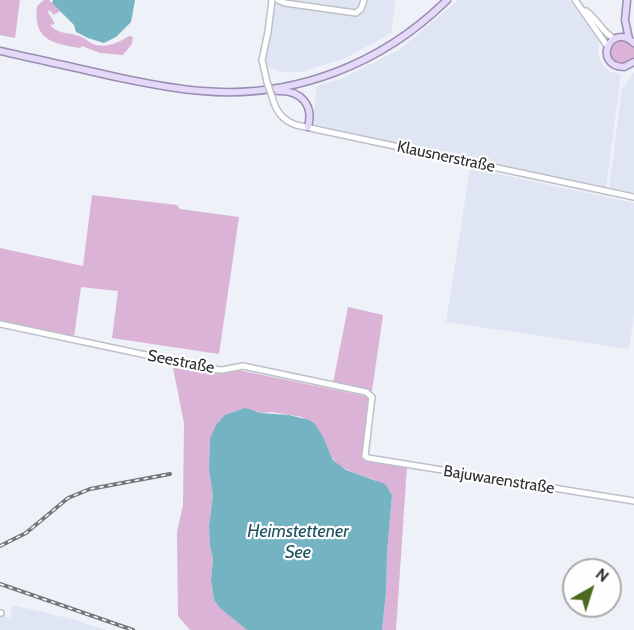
<!DOCTYPE html>
<html>
<head>
<meta charset="utf-8">
<style>
	body { margin:0 }
	#map { position:relative; width:634px; height:630px; overflow:hidden; background:#eef1f8; font-family:Cabin,sans-serif }
	canvas { display:block }
	.north { position:absolute; left:562px; top:558px; width:60px; height:60px; box-sizing:border-box; background:#fefefe; border:2px solid #ababac; border-radius:50%; rotate:39deg; font-size:16px; font-weight:700; line-height:24px; text-align:center; color:#2e2f32 }
	.north::after { content:''; display:block; margin:auto; width:21px; height:27px; background:#4c6a1f; clip-path:polygon(50% 0,100% 100%,50% 72%,0 100%) }
</style>
</head>
<body>
<div id="map">
<canvas width="634" height="630"></canvas>
<div class="north">N</div>
</div>
<script>
const c = document.querySelector('canvas').getContext('2d');
c.lineJoin = 'round';
function fillPath(path, color) { c.fillStyle = color; c.fill(path, 'evenodd'); }
function trace(path, color, width, dash) { c.strokeStyle = color; c.lineWidth = width; c.lineCap = dash ? 'butt' : 'round'; c.setLineDash(dash || []); c.stroke(path); }
function drawText(font, color, halo, rows, align = 'center') {
  c.font = font + ' Cabin,sans-serif'; c.lineWidth = 4.5; c.setLineDash([]); c.textBaseline = 'middle'; c.strokeStyle = halo; c.fillStyle = color; for (const [text, x, y, turn = 0] of rows) {
    c.save(); c.translate(x, y); c.rotate((+turn || 0) * Math.PI / 180); c.textAlign = isNaN(turn) ? turn : align; if (halo) c.strokeText(text, 0, 0); c.fillText(text, 0, 0); c.restore();
  }
}
fillPath(new Path2D(`
	M270,0H396L391,33L346,58L301,72H283L259,65L260,49L265,39Z
	M458,0H569L599,40L598,54L603,66L611,72L621,74L606,188L312,124L317,86L343,78L399,50Z
	M634,72V193L609,188L622,89Z
	M470,168L634,203V315L629,349L446,322Z
	M13,605L75,620L106,630H0V615L10,618Z`), '#e0e5f3');
fillPath(new Path2D(`
	M0,0H20L15,38L0,35Z
	M44,0H49L60,11L54,15L49,10L48,12L55,24L50,25C58,34 65,32 76,35C81,36 85,39 89,42C103,50 116,44 129,36L133,37L132,44L123,55L100,53L82,46L80,48C52,43 33,40 37,6Z
	M609 52a13 13 0 1 1 26 0a13 13 0 1 1-26 0Z
	M92,195L177,205L180,209L239,217L219,354L112,338L118,291L81,287L74,337L0,321V248L83,266Z
	M348,307L383,315L372,391L333,383Z
	M173,368L222,374L233,369L370,397L364,458L407,466L396,630H382L386,593L387,553L392,495C380,471 341,480 330,453L302,417L272,412L261,413L257,411H235L220,420L210,438L209,469L213,496L209,525L210,547L213,559L211,580L214,600L231,617L247,630H190L178,616L177,532L183,505L184,423Z`), '#dab3d6');
fillPath(new Path2D(`
	M53,0H135L131,22L116,37L104,43L88,38L76,32L74,25L52,3Z
	M245,408L261,413L289,415L309,420L315,424L323,437L333,460L346,470L385,484L392,495L387,553L386,593L382,630H247L220,608L214,600L211,580L213,559L210,547L209,525L213,496L209,469L210,438L216,425L225,415Z`), '#73b3c2');
const minor = new Path2D(`
	M278,0L285,3L356,13L361,9L364,0
	M575,0L608,47
	M586,11C598,19 602,33 615,39
	M267,82L262,60L268,32L272,0
	M272,97C276,111 282,120 296,125L634,197
	M0,324L212,369L222,370L243,366L366,392L372,397L365,456L368,458L634,501
	M0,613H1`);
const major = new Path2D(`
	M627,0L625,20L629,39
	M634,43C610,21 592,66 624,67L634,62
	M0,51C39,60 78,68 116,77C145,83 173,89 202,91C294,99 382,64 447,0
	M278,91C301,90 314,105 308,127`);
trace(minor, '#bec0c8', 8);
trace(major, '#998db0', 9);
trace(minor, '#fff', 5);
trace(major, '#e4d9f8', 6);
const rail = new Path2D(`
	M0,546L26,533L68,498L90,489L170,474
	M0,584L133,630`);
trace(rail, '#75777c', 4);
trace(rail, '#fefefe', 1.5, [4.5]);
const minorBridge = new Path2D(`
	M267,82L272,97`);
trace(minorBridge, '#bec0c8', 8, []);
trace(minorBridge, '#fff', 5);
drawText('16px', '#2e2f32', '#fefefe', [
	["Klausnerstraße",446,157,12],
	["Seestraße",181,362,11],
	["Bajuwarenstraße",499,480,9]
]);
drawText('italic 18px', '#1d535f', '#fefefe', [
	["Heimstettener",298,532],
	["See",298,553]
]);
</script>
</body>
</html>
